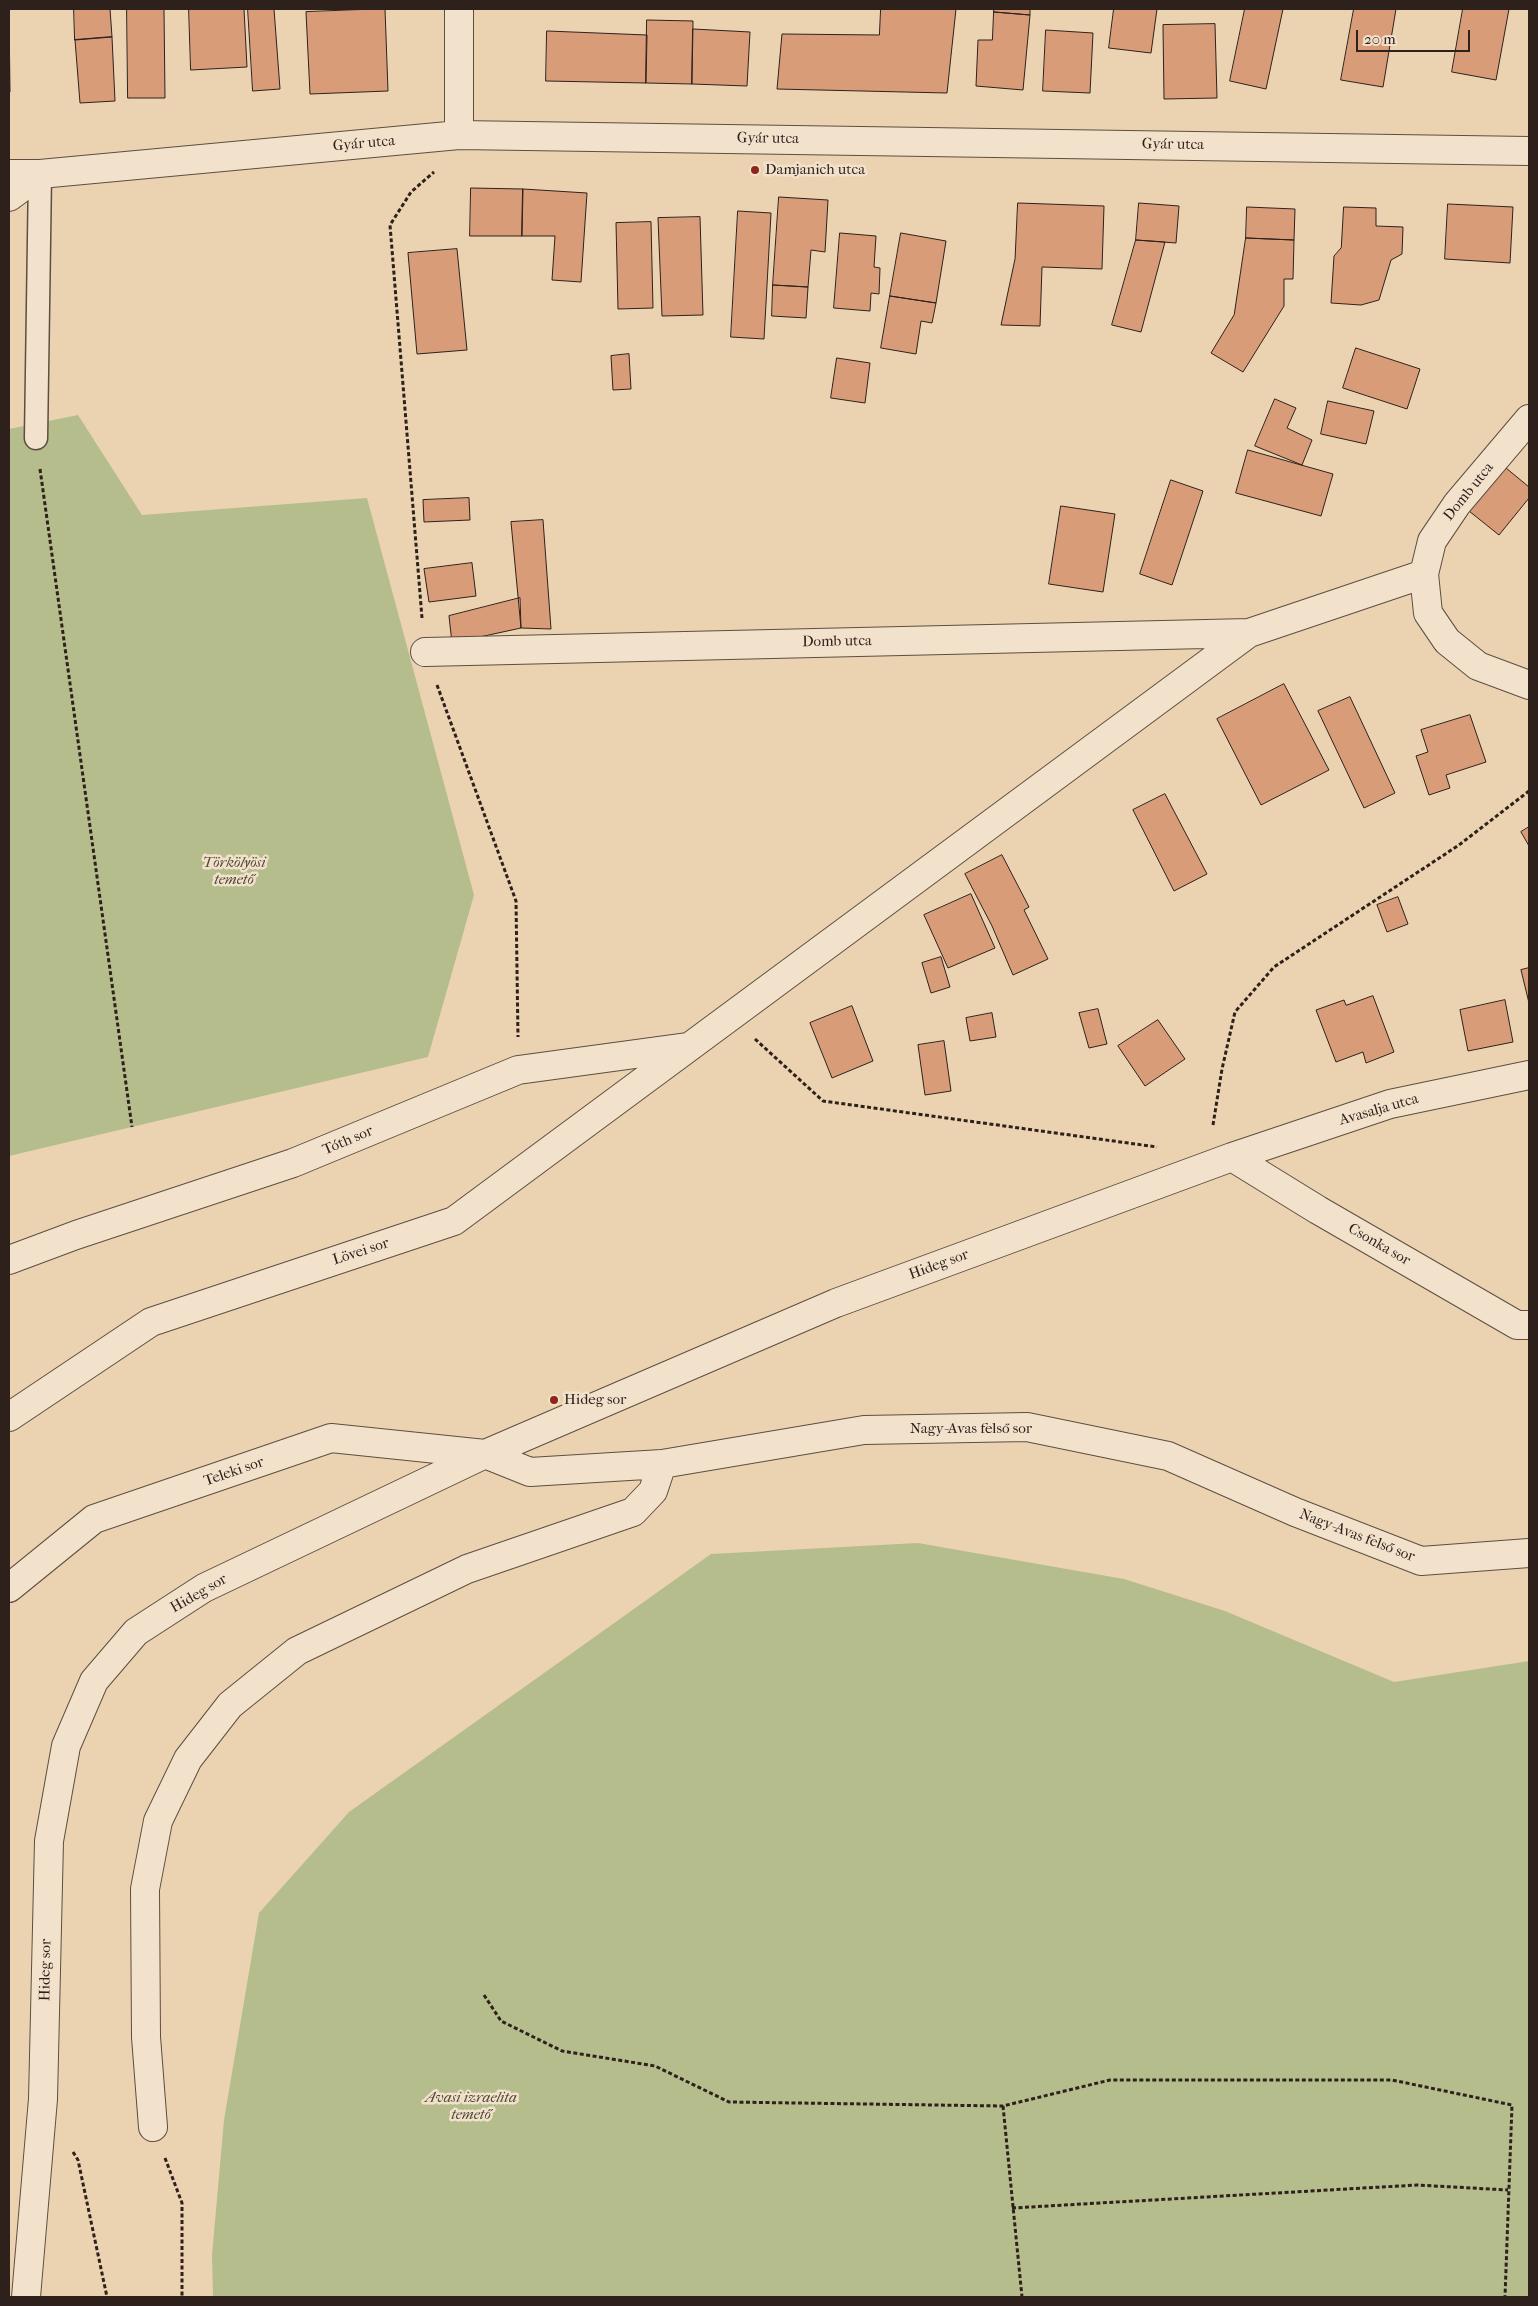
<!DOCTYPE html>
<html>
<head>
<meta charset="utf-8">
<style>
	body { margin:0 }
	#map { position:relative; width:1538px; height:2306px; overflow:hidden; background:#ebd3b1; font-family:"IM FELL French Canon",serif }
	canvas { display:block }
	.frame { position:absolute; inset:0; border:10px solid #2e211c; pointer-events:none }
	.scale { position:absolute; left:1356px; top:30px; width:114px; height:22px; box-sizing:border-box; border:2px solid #2e211c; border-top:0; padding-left:6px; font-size:15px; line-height:18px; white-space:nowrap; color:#2e211c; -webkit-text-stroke:4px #f2e2cc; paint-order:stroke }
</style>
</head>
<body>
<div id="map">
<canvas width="1538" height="2306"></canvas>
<div class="frame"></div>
<div class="scale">20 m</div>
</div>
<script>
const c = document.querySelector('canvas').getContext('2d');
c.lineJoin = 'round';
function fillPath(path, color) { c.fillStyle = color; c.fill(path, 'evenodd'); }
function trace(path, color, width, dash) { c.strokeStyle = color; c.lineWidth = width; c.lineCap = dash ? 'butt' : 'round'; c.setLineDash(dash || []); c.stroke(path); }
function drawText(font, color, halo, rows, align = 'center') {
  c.font = font + ' "IM FELL French Canon",serif'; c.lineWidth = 5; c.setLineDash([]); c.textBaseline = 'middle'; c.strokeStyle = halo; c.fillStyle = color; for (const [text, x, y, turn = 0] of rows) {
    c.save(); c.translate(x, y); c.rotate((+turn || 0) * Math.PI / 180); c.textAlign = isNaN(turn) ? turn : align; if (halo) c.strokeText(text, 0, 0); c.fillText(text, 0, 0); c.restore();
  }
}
fillPath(new Path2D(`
	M78,415L142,515L367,498L474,895L428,1057L9,1156V429Z
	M918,1543L1124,1579L1225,1611L1394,1682L1529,1661V2297H213L212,2255L224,2120L259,1913L349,1812L711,1554Z`), '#b5bd8d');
const building = new Path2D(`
	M74,9H110L112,37L75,40Z
	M127,9H164L165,98H128Z
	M189,9H244L247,67L191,70Z
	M248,9H274L280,89L253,91Z
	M385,9L388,91L310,94L306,12Z
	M881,9H956L947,93L777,89L782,34L879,35Z
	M994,9H1030V15L994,12Z
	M1114,9H1157L1151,53L1109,48Z
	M1245,9H1283L1266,89L1230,81Z
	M1354,9H1396L1383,87L1341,80Z
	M1463,9H1509L1496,80L1452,72Z
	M994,12L1030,15L1023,90L976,86L978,40H992Z
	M9,13L10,92H9Z
	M647,20L693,21L692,84L646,83Z
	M1215,24L1217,98L1164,99L1163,25Z
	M693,29L750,32L747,86L692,84Z
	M1046,30L1093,33L1090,93L1043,91Z
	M547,31L647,35L646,83L546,81Z
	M112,37L115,101L80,103L75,40Z
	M471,188L523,189L522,236H470Z
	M523,189L587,193L581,282L552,280L555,236H522Z
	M779,197L828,200L825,252L811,250L808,287L773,285Z
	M1018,203L1104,206L1102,269L1042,267L1040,326L1001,325L1015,259Z
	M1139,203L1179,206L1176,243L1136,240Z
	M1448,204L1513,207L1510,263L1445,259Z
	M1247,207L1295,209L1294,240L1246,238Z
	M1344,207L1376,208V226L1403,227L1402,254L1391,260L1379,300L1361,305L1331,303L1334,256L1341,248Z
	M738,211L771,213L764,339L731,337Z
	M700,217L703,315L662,316L658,218Z
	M651,222L653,308L618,309L616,223Z
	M840,233L876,236L874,267L880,268L879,294L871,293L870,311L834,308Z
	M901,233L946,241L936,303L890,296Z
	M1246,238L1294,240L1293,279H1284V306L1243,372L1211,353L1234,315Z
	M1136,240L1165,242L1141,332L1112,325Z
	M457,249L467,350L417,354L408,253Z
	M773,285L808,287L806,318L772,316Z
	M890,296L936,303L932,323L921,321L916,354L881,348Z
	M1356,348L1420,369L1407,409L1343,388Z
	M629,354L631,389L613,390L611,356Z
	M837,358L870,363L865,403L831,398Z
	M1275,399L1296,408L1287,428L1312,440L1302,465L1255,446Z
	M1328,401L1374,411L1366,444L1321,434Z
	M1248,450L1333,474L1321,516L1236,493Z
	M1500,463L1529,487V498L1499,535L1464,507Z
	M1171,480L1203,491L1172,585L1140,574Z
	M469,498L470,520L424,522L423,500Z
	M1061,506L1115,514L1103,592L1049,584Z
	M543,520L551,629L521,628L511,522Z
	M472,563L476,596L429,602L424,569Z
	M520,598L521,628L452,643L449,616Z
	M1284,684L1329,770L1261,805L1217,719Z
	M1350,697L1395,793L1364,808L1318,711Z
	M1470,715L1486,762L1446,775L1450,788L1429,795L1416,756L1428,752L1421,730Z
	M1165,794L1207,874L1174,891L1133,810Z
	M1529,827V846L1521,832Z
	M1002,855L1029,907L1024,910L1048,959L1013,975L992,926L965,874Z
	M971,894L995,948L948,968L924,915Z
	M1398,897L1408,924L1387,932L1377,905Z
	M941,957L950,987L931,993L922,963Z
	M1529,968V1003L1521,970Z
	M1373,996L1394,1052L1366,1063L1363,1052L1336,1062L1316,1010L1344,1000L1346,1005Z
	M1505,1000L1513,1042L1468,1051L1460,1010Z
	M852,1006L873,1061L832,1078L810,1023Z
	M1098,1009L1107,1044L1089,1048L1079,1013Z
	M992,1013L996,1037L970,1041L966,1018Z
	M1158,1020L1185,1059L1145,1086L1118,1046Z
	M944,1041L951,1091L925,1095L918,1045Z`);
fillPath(building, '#d89c79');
trace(building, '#2e211c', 1);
const service = new Path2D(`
	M36,438L40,174`);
const minor = new Path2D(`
	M459,135V9
	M9,174H40L459,135L1529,151
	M9,197L40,174
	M1529,419L1457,504L1432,541L1424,574L1428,613L1447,641L1478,666L1529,685
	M425,652L1249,633
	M1232,1157L1318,1210L1517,1325H1529
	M9,1260L76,1235L293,1163L518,1070L687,1047
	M9,1417L151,1322L454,1221L1249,633L1424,574
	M9,1588L94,1519L331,1438L485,1454L530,1472L662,1464L864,1430L1027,1427L1168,1456L1295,1512L1421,1561L1529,1553
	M153,2127L146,2037L145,1889L158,1821L188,1759L230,1705L297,1651L467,1569L633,1512L653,1491L662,1464
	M26,2297L43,2099L49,1841L66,1746L94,1681L136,1632L204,1588L485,1454L836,1303L1232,1157L1390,1104L1529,1075`);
trace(service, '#5d4e41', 25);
trace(minor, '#5d4e41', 30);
trace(new Path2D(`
	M40,469L132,1127
	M422,618L390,225L411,192L434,172
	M437,685L516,901L518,1037
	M755,1039L823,1101L1157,1147
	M1213,1125L1222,1069L1235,1012L1274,967L1459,845L1529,791
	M484,1995L501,2021L562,2051L655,2066L729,2102L1003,2106L1110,2080H1392L1512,2105L1505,2297
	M1003,2106L1022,2297
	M73,2152L78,2160L107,2297
	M165,2158L182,2203V2297
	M1012,2208L1417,2185L1508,2190`), '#2e211c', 3, [4, 2.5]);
trace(service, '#f2e2cc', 22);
trace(minor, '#f2e2cc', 28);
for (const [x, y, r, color] of [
	[755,170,5,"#8f2418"],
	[554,1400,5,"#8f2418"]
]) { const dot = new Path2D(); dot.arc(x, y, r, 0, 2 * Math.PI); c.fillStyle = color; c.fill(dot); trace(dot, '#f2e2cc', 2); }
drawText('15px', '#2e211c', '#f2e2cc', [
	["Gyár utca",768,139,1],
	["Gyár utca",364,144,-5],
	["Gyár utca",1173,145,1],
	["Domb utca",1469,492,-51],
	["Domb utca",837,642,-1],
	["Avasalja utca",1379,1110,-16],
	["Tóth sor",348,1141,-23],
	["Csonka sor",1379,1245,30],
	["Lövei sor",361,1252,-18],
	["Hideg sor",939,1265,-20],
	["Nagy-Avas felső sor",971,1429],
	["Teleki sor",234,1472,-19],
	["Nagy-Avas felső sor",1357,1536,21],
	["Hideg sor",199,1594,-30],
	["Hideg sor",46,1970,-89]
]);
drawText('15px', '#2e211c', '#f2e2cc', [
	["Damjanich utca",765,170],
	["Hideg sor",564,1400]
], 'left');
drawText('italic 15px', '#504838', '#f2e2cc', [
	["Törkölyösi",234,863],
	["temető",234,880],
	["Avasi izraelita",471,2098],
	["temető",471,2115]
]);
</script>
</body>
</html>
